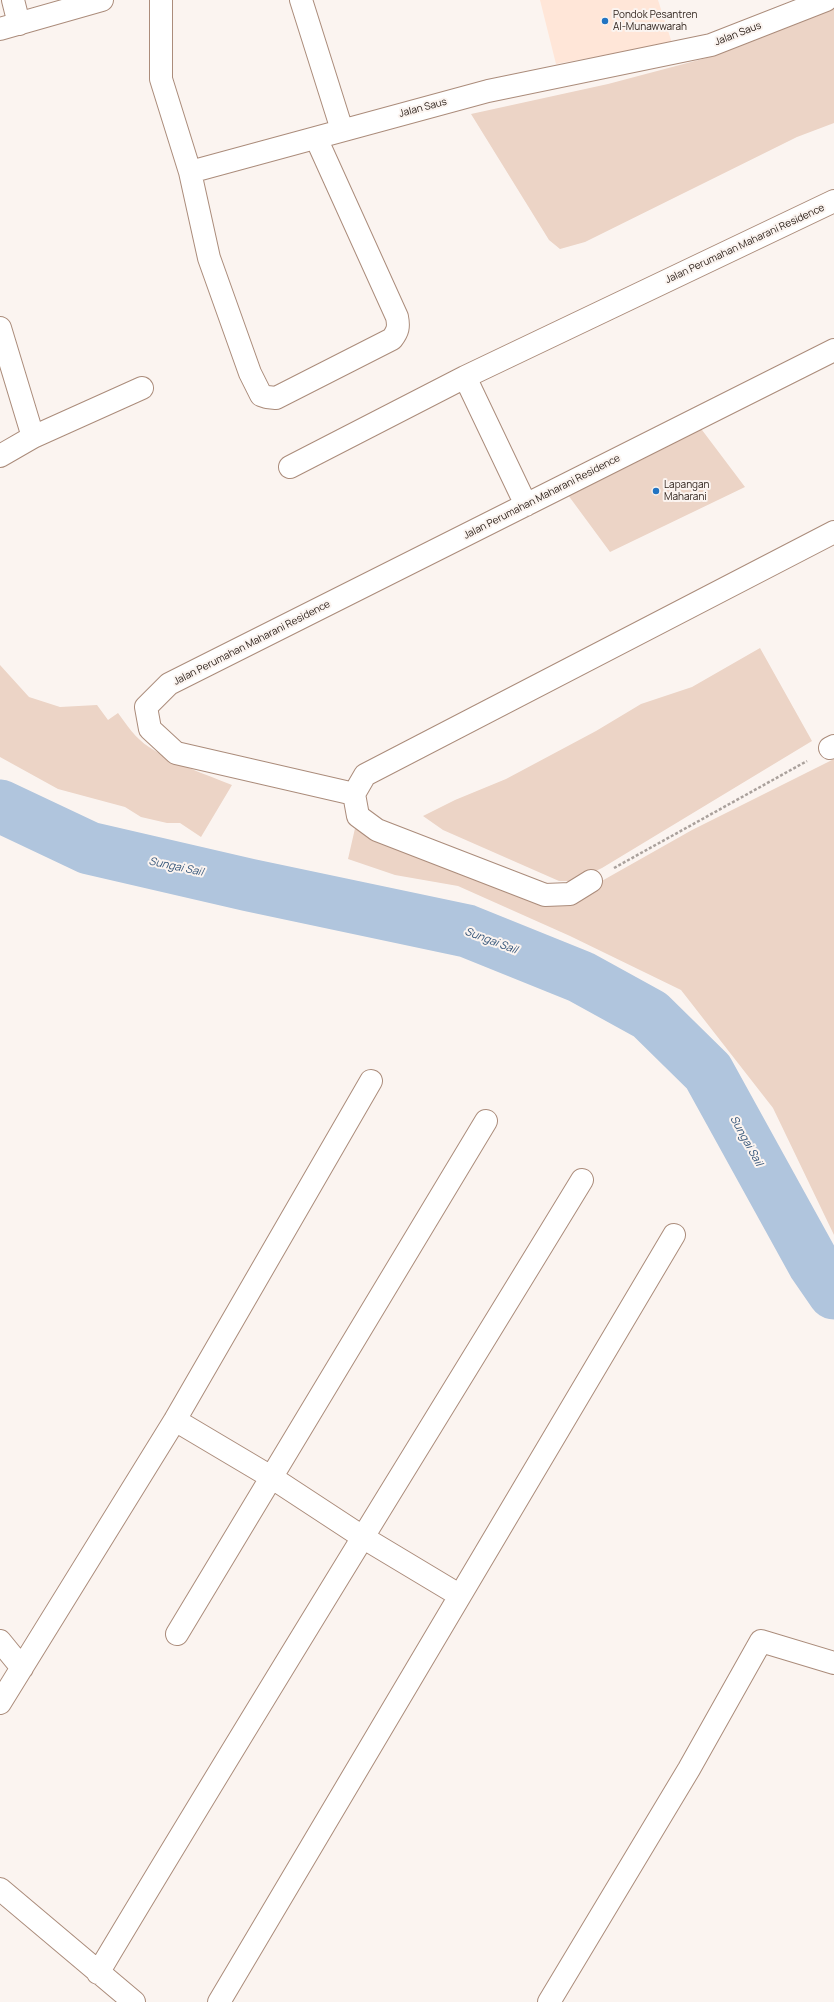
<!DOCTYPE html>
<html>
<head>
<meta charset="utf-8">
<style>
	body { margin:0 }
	canvas { display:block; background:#fbf4f0 }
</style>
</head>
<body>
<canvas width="834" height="2002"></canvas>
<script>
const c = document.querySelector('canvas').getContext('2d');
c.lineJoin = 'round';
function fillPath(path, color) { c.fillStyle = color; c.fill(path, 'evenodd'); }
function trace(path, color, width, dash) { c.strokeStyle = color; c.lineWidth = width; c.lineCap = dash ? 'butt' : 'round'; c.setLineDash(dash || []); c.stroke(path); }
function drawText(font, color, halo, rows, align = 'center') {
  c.font = font + ' Manrope,sans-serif'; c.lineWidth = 4; c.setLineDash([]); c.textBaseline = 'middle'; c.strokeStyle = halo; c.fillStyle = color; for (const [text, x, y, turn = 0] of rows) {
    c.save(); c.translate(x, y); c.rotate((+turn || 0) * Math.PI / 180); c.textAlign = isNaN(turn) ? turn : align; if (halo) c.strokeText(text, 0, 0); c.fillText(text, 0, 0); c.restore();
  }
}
fillPath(new Path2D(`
	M540,0H658L672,43L556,64Z`), '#ffe6d8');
fillPath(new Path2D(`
	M834,6V123L797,137L585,242L560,249L549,240L471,114L608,84L710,57Z
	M699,426L745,487L610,552L568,495Z
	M760,648L812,741L602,868L575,881H559L443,830L423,816L455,800L506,779L596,731L641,704L692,687Z
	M0,665L29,697L60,707L97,705L108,720L118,713C126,724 136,739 149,747C174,764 205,774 232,785L201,837L180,823H167L141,817L125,807L58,789L0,757Z
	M834,759V1235L773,1108L681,990L570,936L458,886L395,875L348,859L356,824L479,874L584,891L692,830Z`), '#ecd4c6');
trace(new Path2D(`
	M0,806L89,848L249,885L467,931L581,977L650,1015L708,1072L814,1264L834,1293`), '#b0c5dd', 53);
const minor = new Path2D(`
	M13,0L19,24
	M161,0V79L190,172L488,91L711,45L826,0
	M301,0L342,130
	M0,29L102,0
	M190,172L209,258L250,373L261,395L267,397L276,398L392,339C398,331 399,327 397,317L316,138
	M0,328L33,437
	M465,377L526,505
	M0,456L33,437L142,388
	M290,467L465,377L834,201
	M830,748L834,746
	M354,794L176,753L150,729L146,707L169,684L834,350
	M354,794L365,775L834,532
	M354,794L358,816L377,830L545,895L570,894L591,881
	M175,1420L271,1477L364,1538L459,1595
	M177,1634L486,1121
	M0,1641L22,1668
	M0,1703L175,1420L371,1081
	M0,1889L134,2002
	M98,1973C257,1707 421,1444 582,1180
	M219,2002L674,1235
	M549,2002L689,1769L761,1641L834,1663`);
trace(minor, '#ab8c7b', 24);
trace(new Path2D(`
	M614,868L807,761`), '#aaa19c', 2.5, [3, 2]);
trace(minor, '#fff', 22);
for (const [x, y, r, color] of [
	[605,21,4,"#2274c2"],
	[656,491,4,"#2274c2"]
]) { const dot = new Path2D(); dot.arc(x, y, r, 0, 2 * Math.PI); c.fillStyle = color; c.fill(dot); trace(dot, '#fbf4f0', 1.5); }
drawText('10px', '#2f231c', '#fbf4f0', [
	["Pondok Pesantren",613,15],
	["Al-Munawwarah",613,27],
	["Lapangan",664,485],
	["Maharani",664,497]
], 'left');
drawText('10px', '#2f231c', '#fbf4f0', [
	["Jalan Saus",738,34,-21],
	["Jalan Saus",423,108,-15],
	["Jalan Perumahan Maharani Residence",745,244,-25],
	["Jalan Perumahan Maharani Residence",542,497,-27],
	["Jalan Perumahan Maharani Residence",252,643,-27]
]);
drawText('italic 11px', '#35567a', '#fbf4f0', [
	["Sungai Sail",176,867,12],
	["Sungai Sail",491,941,21],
	["Sungai Sail",746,1141,61]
]);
</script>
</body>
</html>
